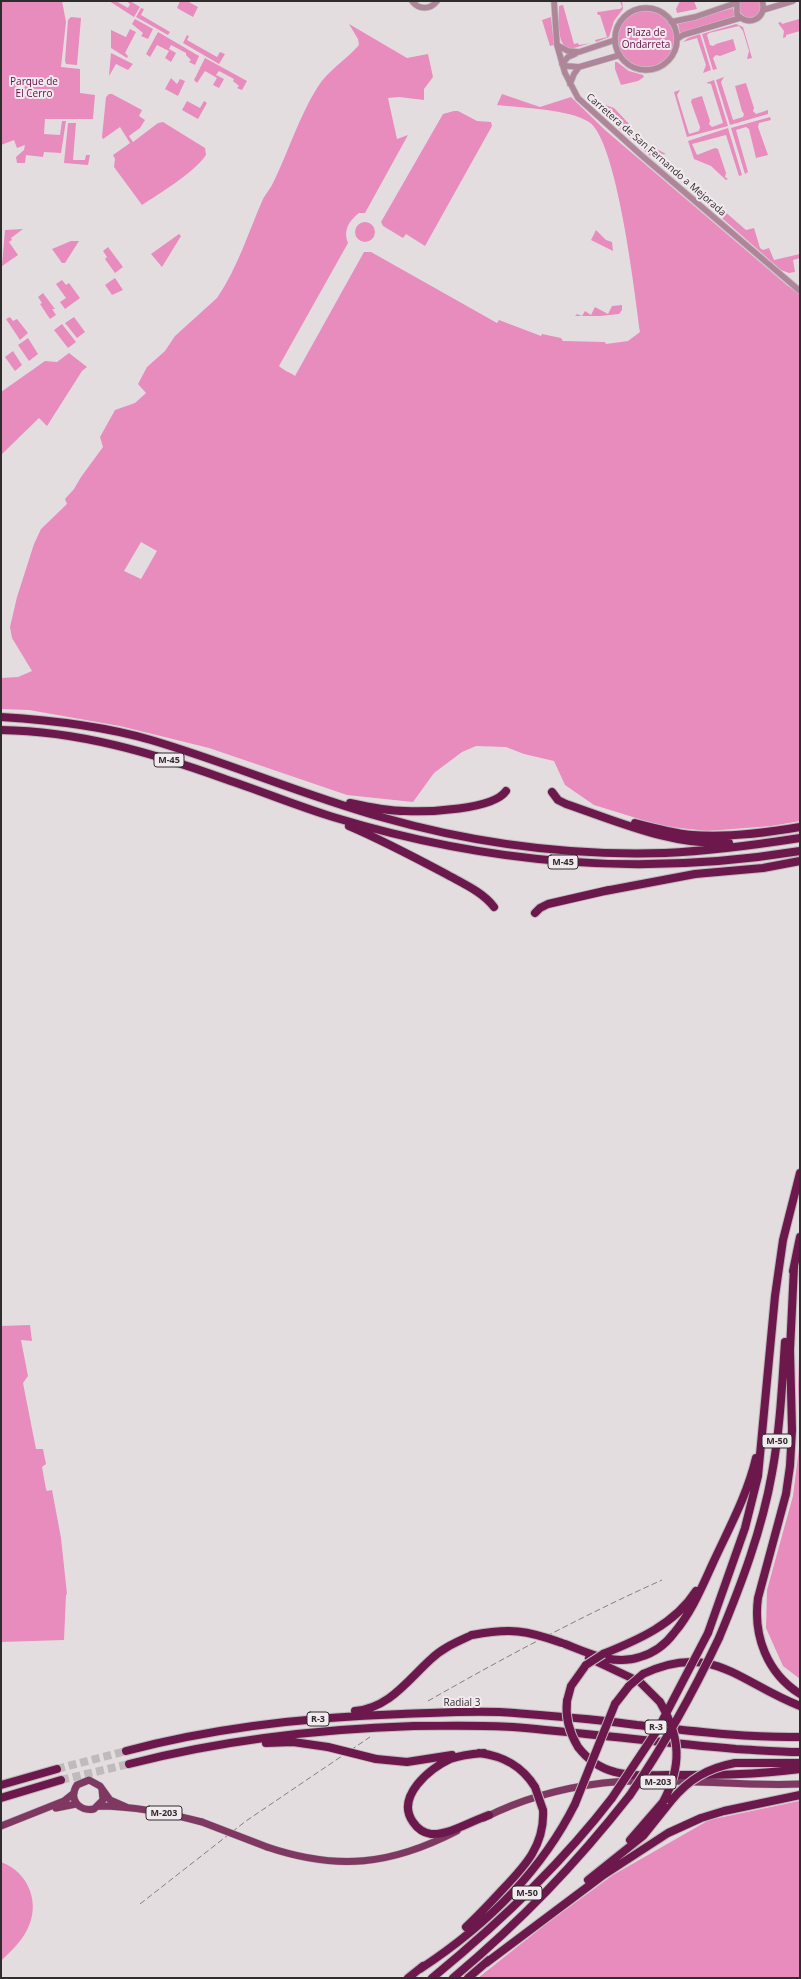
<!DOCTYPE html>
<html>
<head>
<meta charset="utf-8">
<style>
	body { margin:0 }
	#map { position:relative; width:801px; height:1979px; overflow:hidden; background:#e4dde0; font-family:"Open Sans",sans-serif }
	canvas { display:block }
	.frame { position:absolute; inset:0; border:2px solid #2f2c2e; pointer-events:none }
</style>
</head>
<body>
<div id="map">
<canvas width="801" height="1979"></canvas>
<div class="frame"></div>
</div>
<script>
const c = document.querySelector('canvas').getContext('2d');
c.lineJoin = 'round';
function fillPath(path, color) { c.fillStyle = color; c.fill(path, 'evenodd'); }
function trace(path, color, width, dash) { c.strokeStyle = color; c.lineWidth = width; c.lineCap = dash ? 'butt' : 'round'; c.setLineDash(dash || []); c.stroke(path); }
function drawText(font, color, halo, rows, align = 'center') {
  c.font = font + ' "Open Sans",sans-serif'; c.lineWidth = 4; c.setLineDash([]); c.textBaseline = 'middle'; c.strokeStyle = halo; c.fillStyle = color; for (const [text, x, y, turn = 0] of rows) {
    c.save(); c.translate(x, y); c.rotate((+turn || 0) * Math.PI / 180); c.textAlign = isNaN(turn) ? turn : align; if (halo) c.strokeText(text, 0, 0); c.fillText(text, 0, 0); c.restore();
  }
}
fillPath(new Path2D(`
	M1,1H62L66,22L61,67L80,69V93L95,95L93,119H45L44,134L60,135L62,121H66L61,153L44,152L43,157L26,155L25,163H17L16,157L24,150L25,145L17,148L14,140L1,145Z
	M109,1H116L128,8L130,4L126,1H130L140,7L134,17Z
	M180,1H187L198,7L193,17L177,8Z
	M620,1H622L623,9L614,21L609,37L596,42L595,40L607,37L600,15H598L597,12C604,12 612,9 620,9L622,7Z
	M680,1H694L697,9L677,13L676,9Z
	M740,1H759C765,15 749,24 740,12Z
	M563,5L574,44L578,43L579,45L591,43C585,44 576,49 569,48C556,46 559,16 559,6Z
	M141,8L144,9L141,15L170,32L168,35L136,17Z
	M733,8L735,16L680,33L678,24Z
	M618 39a28 28 0 1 1 56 0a28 28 0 1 1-56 0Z
	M71,17L81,18L77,65L66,64L65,61L68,20Z
	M551,17L554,45L550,46L542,20Z
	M135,19L153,29L148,39L141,36L143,33L132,24Z
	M799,19L800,31L786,35V37L783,38L784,31L778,23L781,22L782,24Z
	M349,24L407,58L428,54L433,77L424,89V100L399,97L388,98L397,139L408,135L365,213H359C349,221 343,230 348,243L279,366C283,370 291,373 295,376L364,252H371L497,323L499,320L541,336L542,334L561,338L563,341L605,342L606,344L628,341L640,332C635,294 617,140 589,122C569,109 522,108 497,105L502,94L540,107L571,97L605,130L788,286L800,294V821L771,826L707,831L662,826L594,805L565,785L554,761L524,754L506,747L476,746L462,752L434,773L413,802L347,795L209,748L120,726L29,710L1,709V678L18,677L32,671L12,638L10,627L17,597L34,544L41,529L67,504L65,499L74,489L81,477L103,447L100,437L115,410L135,403L146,393L138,384L147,367L165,351L175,336L217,298C238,267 248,233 263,199C266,193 271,188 274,181C289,150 299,117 317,88C327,71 346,60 359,45L358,39ZM141,542L157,551L141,579L124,571Z
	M736,24L743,27L752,58L747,59L749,51L743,31L739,26L709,33L707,35L710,45L713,46L716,44L733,39L736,50L720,56L716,55L713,58L717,69L713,70L702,34Z
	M130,29L136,32L125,53L128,56L127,58L111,48V30L126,37Z
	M158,32L199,56L195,65L189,62L191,60L186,55V53L171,45L169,49L176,53L171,62L165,58L169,51L157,45L150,57L146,54Z
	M700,34L711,70L703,73L706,65L697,38L683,42L688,38Z
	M187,35L189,36L187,40L217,57L220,52L225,54L219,64L183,43Z
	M111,53L133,64L128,70L116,64L109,76Z
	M205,58L247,81L242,90L237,88L239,86L233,81L234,79L219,71L216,75L224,79L219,88L213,85L217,78L205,71L197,83L194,80Z
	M615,62H617L629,71L643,75L644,77L638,81L621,85L615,69Z
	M724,77L721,82L733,120L743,117L744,114L742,111L735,86L746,83L754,108L753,111L756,114L768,110V114L730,125L716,80Z
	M171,78L177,84L180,79L185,81L178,96L165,89Z
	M714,80L728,126L687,137L674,92L680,90L677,95L689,134L699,131L700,127L691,102L692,99L702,96L710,121L709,124L712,127L723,123L711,84L706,83Z
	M112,94L142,110L139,116L145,120L140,128L129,136L133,142L158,123L163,122L205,148L206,155C196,171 159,194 142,205L114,167L115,159L113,155L130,143L120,127L103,139L102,137L106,97L109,94Z
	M187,101L200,108L204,101L207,103L198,119L182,110Z
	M597,102L614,108L631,126L637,139L647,148L651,146L666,154L650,156L598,109L594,104Z
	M454,111H458L477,121L491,122L492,126L425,246L406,234L403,238L383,226L381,222L443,114Z
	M770,117L771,120L759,123L758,127L768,155L756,158L749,129L746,127L736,130L748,172L745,174L731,128Z
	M68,123H76L73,160H85L86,155H90L88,165L64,163Z
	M728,128L742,175L739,176L726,135L692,144L697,155L715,148L718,149L726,173L725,177L728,179L726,180L711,166L694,159L688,141Z
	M707,196L746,230L754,228L760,248L763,250L769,248L774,260L800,254V258L793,260L795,272L789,273L781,270L698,197Z
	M355 232a10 10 0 1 1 20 0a10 10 0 1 1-20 0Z
	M23,229L11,238L12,240L9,242L18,255L2,266L5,230Z
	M596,230L606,240L612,242L613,251L591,240Z
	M179,234L181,236L162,267L151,254Z
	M71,241H79L65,263H62L52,249Z
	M108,247L123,267L115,273L105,259L107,257L103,251Z
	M115,278L123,290L112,295L105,285Z
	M62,280L66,285L69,283L80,298L65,309L60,302L66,298L56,284Z
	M43,293L55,309H52L56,315L50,319L40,304L42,303L38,297Z
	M622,305V310L619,314L600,316H575L577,314L582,316L585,311L591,315L595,307L608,314L612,306Z
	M10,317L13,321L17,319L28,333L20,340L6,319Z
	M74,317L85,332L77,338L65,323Z
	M62,324L76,342L68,348L54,330Z
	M28,338L38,354L29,361L18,345Z
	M13,351L22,365L15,371L5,357Z
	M69,353L87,367L82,371L47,426L39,418L1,455V392L45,361L57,362Z
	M800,1323V1679L783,1666L766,1628L767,1590L793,1496L800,1441L798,1386Z
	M30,1325L32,1341L21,1340L28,1376L23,1383L36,1449H43L46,1464L42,1467L46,1489L47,1491L52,1490L61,1538L67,1594L66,1595L64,1640L1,1642V1326Z
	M799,1801H800V1978H478L546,1924L613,1875L709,1820Z
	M1,1862C29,1872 41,1904 27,1930C21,1942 10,1952 1,1961Z`), '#e78cbd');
trace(new Path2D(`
	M57,1769L126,1751
	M61,1780L129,1764`), '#c0babc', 8, [8, 4]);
const minor = new Path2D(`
	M412,1C419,10 430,10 437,1
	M554,1L557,45L565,73L578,98L641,155L800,291
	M737,1V14C748,28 768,18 762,1
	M615 39a31 31 0 1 1 62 0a31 31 0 1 1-62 0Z
	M763,10L793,1
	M671,22L695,17L736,3
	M677,39L683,35L740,18
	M557,45L568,51L579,52L615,40
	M575,54L568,57L562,64L567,66L579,67
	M570,84L574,74L579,67L620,55`);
const major = new Path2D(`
	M102,1789L103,1800L94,1809C79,1812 68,1799 77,1785L89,1780L100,1786L110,1800L126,1807
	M98,1806C134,1806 167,1813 202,1822
	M56,1808L76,1804
	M484,1818C521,1799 562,1788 603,1783C668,1776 735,1787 800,1784
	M1,1826L64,1801L74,1793
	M267,1847C338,1871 391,1865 457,1831`);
const highway = new Path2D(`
	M1,717C51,720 103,726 151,740C229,763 303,795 381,817C472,843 570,856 665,853C710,851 755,845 800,838
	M1,730C78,731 153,753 225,779C261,791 297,806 333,817C488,864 640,877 800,851
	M552,792L558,800L566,804C619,822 672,846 729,843
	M350,803C368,807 387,811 405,811C427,812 493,810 506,791
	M635,823C654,828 673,833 692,835C728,838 765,833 800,827
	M349,826C382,840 414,857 446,874C462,883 483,892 494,907
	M605,891L695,874L763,868L800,861
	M535,913L540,908L548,904L609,890
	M794,1267L790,1350L792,1430L790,1466L786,1494L758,1598C753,1636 767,1673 800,1694
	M793,1271L800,1237
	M708,1633L745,1528L758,1476L775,1296L783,1240L800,1173
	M719,1638C741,1585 762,1530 772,1473C780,1430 782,1386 785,1342
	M565,1644C588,1653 614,1666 640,1657C654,1653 665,1645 674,1633C691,1613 701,1589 712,1565C728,1530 747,1496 756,1458
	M603,1654C638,1640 675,1624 696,1591
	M589,1658L640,1682L660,1702
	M643,1674C712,1641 740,1683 800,1706
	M567,1701L571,1686L586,1665
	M615,1704L629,1686
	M355,1711C389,1708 407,1681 430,1660C442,1648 457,1642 472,1635
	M266,1743L293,1742L328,1747
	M578,1747C588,1760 599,1768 615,1772C632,1777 652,1775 669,1775C713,1775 756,1775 800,1769
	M126,1751C216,1727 310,1717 402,1714C439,1713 478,1710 515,1713C555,1716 597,1719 637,1725C691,1731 746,1738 800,1737
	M479,1753C504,1756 522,1766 535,1787
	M484,1753C472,1754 461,1755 450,1759C430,1768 395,1797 413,1822C417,1828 424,1833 431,1834C450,1835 471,1821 489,1815
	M376,1759L407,1762L452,1755
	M735,1763H800
	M129,1764C222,1740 319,1729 414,1726C447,1726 480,1725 513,1727C587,1733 661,1743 736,1749C757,1750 778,1752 800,1752
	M1,1785L57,1769
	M1,1798L61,1780
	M630,1840L663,1802
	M588,1880L643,1836L671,1801
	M466,1927C479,1915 491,1902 503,1889C525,1866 545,1845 543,1810
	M486,1963L602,1876L668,1833L701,1818L724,1811L800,1795
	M420,1969C484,1927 541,1872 575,1804
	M408,1978L423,1966
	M432,1978C498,1924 560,1866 612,1798
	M453,1978C521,1921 575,1865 630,1795
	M468,1978L489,1960`);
trace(minor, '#c0babc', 7);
trace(major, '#c0babc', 8);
trace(highway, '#c0babc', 10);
trace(minor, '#af859a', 5.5);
trace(major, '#7f3861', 7);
trace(highway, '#6c184c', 8);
trace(new Path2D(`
	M428,1701C505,1657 582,1616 662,1580
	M140,1904L246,1821L370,1737`), '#837e81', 1, [6, 3]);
const majorBridge = new Path2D(`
	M202,1822L267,1847`);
const highwayBridge = new Path2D(`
	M472,1635C510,1628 526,1630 562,1643
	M586,1665L603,1654
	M629,1686L643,1674
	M567,1701C565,1718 569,1732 578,1747
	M660,1702C681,1738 682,1766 663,1802
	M328,1747L376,1759
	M535,1787L543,1810
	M630,1795C664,1745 693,1693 719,1638
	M612,1798L658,1729L708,1633
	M671,1801C689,1779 708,1768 735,1763
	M575,1804L615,1704`);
trace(majorBridge, '#c0babc', 8, []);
trace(highwayBridge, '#c0babc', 10, []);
trace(majorBridge, '#7f3861', 7);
trace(highwayBridge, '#6c184c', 8);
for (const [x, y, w] of [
	[169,760,30],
	[563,862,30],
	[777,1441,30],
	[318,1719,22],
	[656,1727,22],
	[658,1782,36],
	[164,1813,36],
	[527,1893,30]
]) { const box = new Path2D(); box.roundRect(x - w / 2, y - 7, w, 14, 3); c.fillStyle = '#f2eaee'; c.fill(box); trace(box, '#2f2c2e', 1); }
drawText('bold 9px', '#2f2c2e', null, [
	["M-45",169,760],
	["M-45",563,862],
	["M-50",777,1441],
	["R-3",318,1719],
	["R-3",656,1727],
	["M-203",658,1782],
	["M-203",164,1813],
	["M-50",527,1893]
]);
drawText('10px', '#630f45', '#f2eaee', [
	["Plaza de",646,33],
	["Ondarreta",646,45],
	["Parque de",34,82],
	["El Cerro",34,94]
]);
drawText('10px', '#2f2c2e', '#f2eaee', [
	["Carretera de San Fernando a Mejorada",656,155,41],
	["Radial 3",462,1703]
]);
</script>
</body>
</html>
